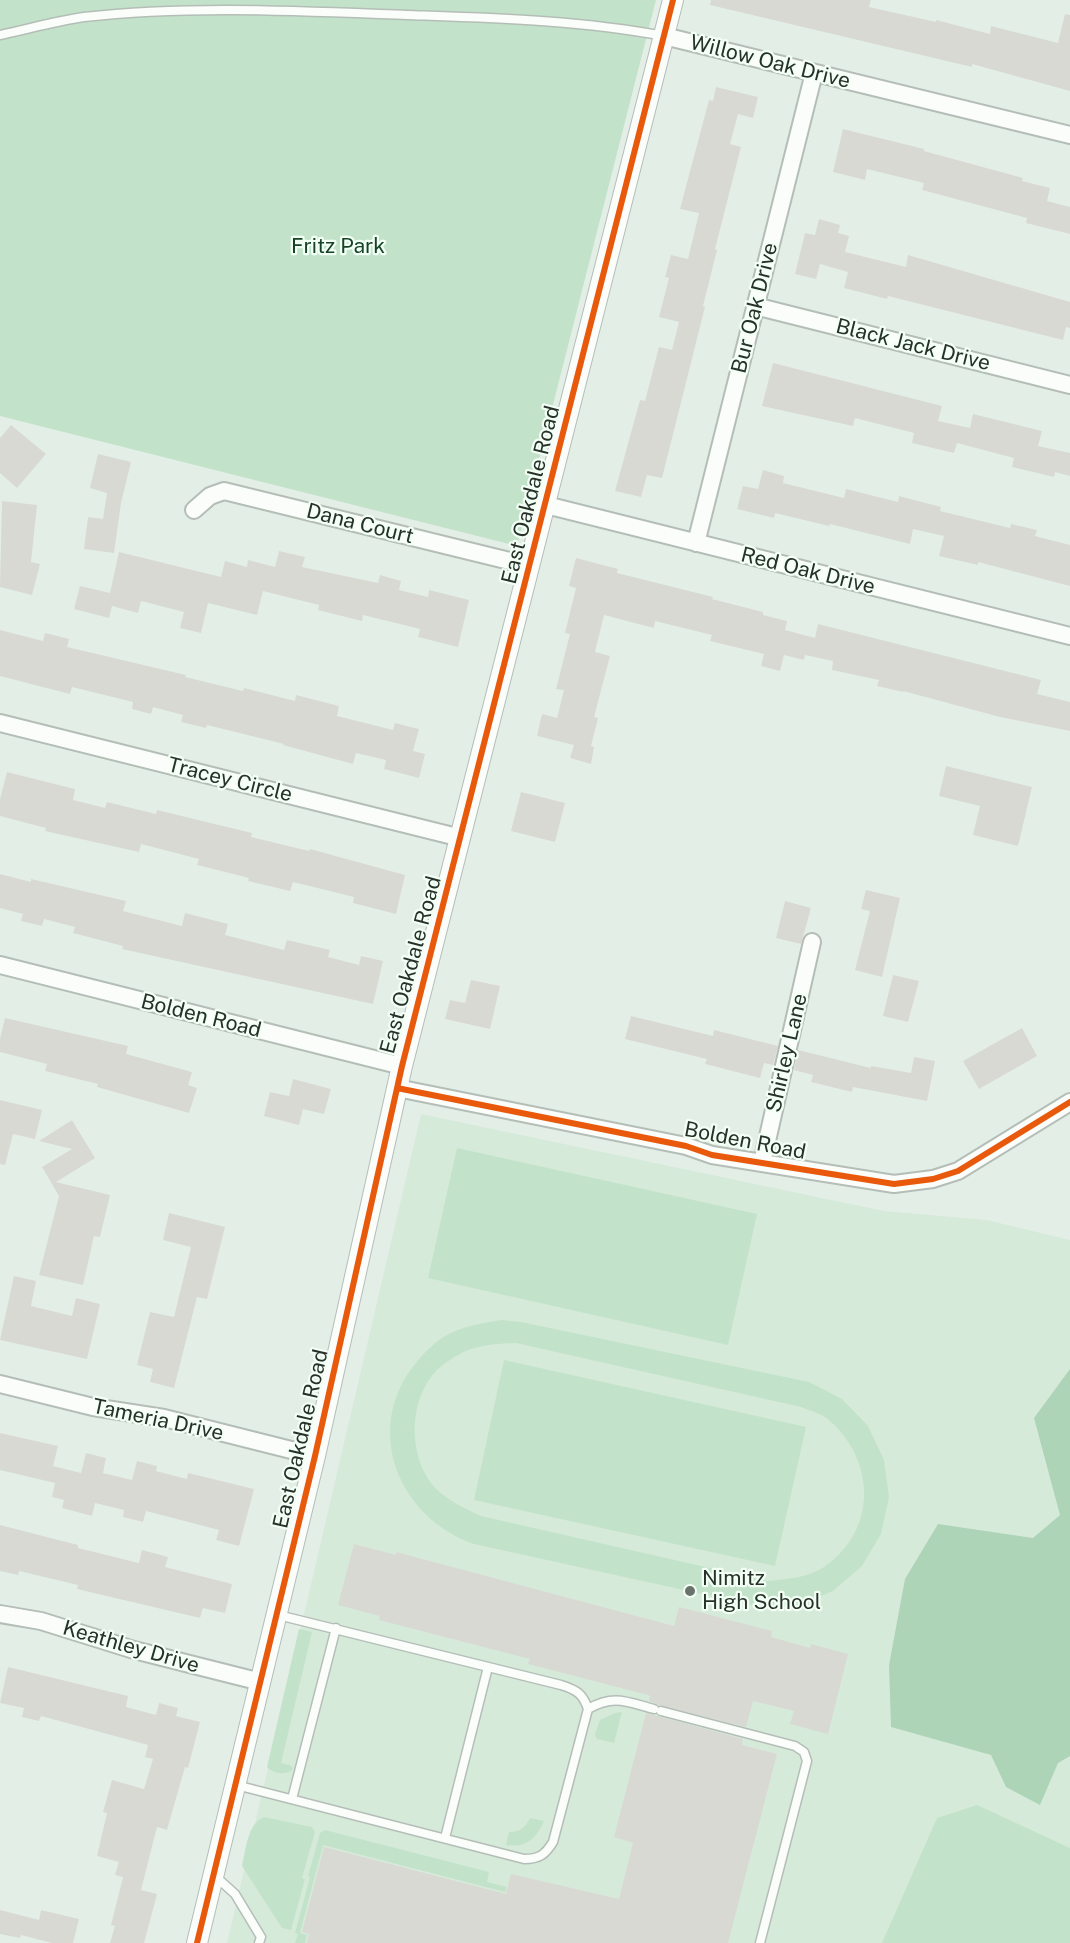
<!DOCTYPE html>
<html>
<head>
<meta charset="utf-8">
<style>
	body { margin:0 }
	canvas { display:block; background:#e3efe6 }
</style>
</head>
<body>
<canvas width="1070" height="1943"></canvas>
<script>
const c = document.querySelector('canvas').getContext('2d');
c.lineJoin = 'round';
function fillPath(path, color) { c.fillStyle = color; c.fill(path, 'evenodd'); }
function trace(path, color, width, dash) { c.strokeStyle = color; c.lineWidth = width; c.lineCap = dash ? 'butt' : 'round'; c.setLineDash(dash || []); c.stroke(path); }
function drawText(font, color, halo, rows, align = 'center') {
  c.font = font + ' "Public Sans",sans-serif'; c.lineWidth = 4.5; c.setLineDash([]); c.textBaseline = 'middle'; c.strokeStyle = halo; c.fillStyle = color; for (const [text, x, y, turn = 0] of rows) {
    c.save(); c.translate(x, y); c.rotate((+turn || 0) * Math.PI / 180); c.textAlign = isNaN(turn) ? turn : align; if (halo) c.strokeText(text, 0, 0); c.fillText(text, 0, 0); c.restore();
  }
}
fillPath(new Path2D(`
	M421,1114L884,1211L987,1220L1070,1240V1943H227Z`), '#d6eada');
fillPath(new Path2D(`
	M0,0H656L517,546L0,416Z
	M457,1148L757,1214L728,1345L428,1278Z
	M502,1320L521,1322L809,1382L842,1399L868,1426L884,1460L889,1497L881,1534L862,1566L833,1591L799,1605L761,1607L474,1544C399,1518 362,1430 415,1364C425,1352 435,1341 449,1334C466,1325 484,1323 502,1320ZM516,1343L801,1407C811,1411 823,1414 830,1421C876,1462 877,1531 824,1567C807,1578 787,1579 767,1581L481,1516C462,1507 444,1499 431,1483C408,1452 409,1400 436,1371C442,1365 451,1359 458,1355C477,1344 496,1344 516,1343Z
	M504,1360L806,1427L775,1566L474,1500Z
	M299,1629L312,1632L281,1763L290,1765L293,1769C287,1776 274,1774 267,1767Z
	M622,1712L614,1743L597,1739L595,1734L600,1720L615,1713Z
	M977,1805L1070,1848V1943H882L937,1818Z
	M264,1817L312,1827L315,1832L302,1878L305,1879L291,1930L282,1928L242,1866C246,1850 247,1824 264,1817Z
	M530,1818L544,1821C536,1839 526,1848 506,1845L509,1832C520,1832 525,1828 530,1818Z
	M325,1830L489,1872L487,1882L507,1887L505,1892L323,1845L300,1933L307,1935L305,1943H295L298,1934L295,1933L310,1877L308,1876L320,1833Z`), '#c3e2ca');
fillPath(new Path2D(`
	M1070,1369V1756L1058,1763L1040,1805L1006,1787L991,1755L891,1727L889,1665L905,1579L938,1524L1033,1538L1060,1515L1034,1418Z`), '#aed4b8');
fillPath(new Path2D(`
	M711,0H871L869,7L936,22V20L990,34L991,26L1058,43L1065,14L1070,15V91L972,64V67L710,5Z
	M716,87L758,97L753,118L738,114L730,144L741,147L715,249L717,250L703,306L705,307L662,478L647,475L641,497L615,491L640,400L645,401L659,347L672,350L679,322L659,317L669,278L665,277L671,255L688,259L699,213L680,209L709,100L713,101Z
	M843,129L924,149V151L1023,178L1022,181L1050,188L1047,201L1070,207V234L1026,223L1027,218L922,190L924,183L867,169L865,180L833,172Z
	M819,219L840,225L838,233L849,236L845,252L906,267L908,255L1070,302V328L1066,327L1063,340L888,296L887,299L844,288L848,272L820,264L816,279L795,274L805,233L815,235Z
	M773,363L942,406L938,421L970,428L973,414L1042,431L1038,446L1070,453V476L1055,472L1054,477L1012,467L1014,458L957,443L954,453L912,443L914,433L855,418L853,426L762,406Z
	M11,425L46,454L17,488L0,473V438Z
	M98,454L131,462L121,503L114,553L84,549L88,517L103,519L107,493L90,488Z
	M763,470L784,476L783,483L844,498L846,489L898,502L899,496L941,507L940,511L1010,528L1011,524L1037,530L1035,536L1070,545V586L978,562V565L939,556L944,536L913,529L910,544L830,524L829,526L775,513L774,518L737,509L743,486L758,489Z
	M2,501L37,505L31,562L40,564L32,595L0,587Z
	M279,551L305,557L302,567L378,583L380,575L401,581L399,590L428,597L429,590L469,600L458,647L418,637L420,629L363,615L362,621L318,610L319,605L263,591L257,615L208,603L201,633L180,628L184,612L141,601L138,613L112,606L109,618L74,609L80,586L110,593L119,552L221,577L225,561L247,567L248,560L275,567Z
	M576,558L618,569L617,573L713,597L712,599L763,612V615L787,621L785,630L815,638L818,624L1041,680L1037,694L1070,702V731L1000,717L903,691V692L877,686L879,680L832,670L833,661L805,655L804,660L784,655L780,671L761,666L764,654L710,641L712,635L655,621L654,628L604,615L595,652L610,656L594,717L598,718L591,746L594,747L591,764L570,758L574,745L537,736L542,714L557,718L564,690L556,689L570,634L565,633L576,588L569,586Z
	M0,630L43,641L45,633L69,639L67,647L186,675L185,677L243,691L244,688L295,701L296,695L339,706L337,716L393,730L395,723L419,729L413,751L425,754L419,778L384,769L386,760L356,753L353,764L283,745L284,744L207,725L206,728L181,722L183,715L153,707L151,714L132,709L133,702L72,687L70,694L0,676Z
	M946,766L1032,787L1018,846L973,835L980,806L939,796Z
	M7,772L75,789L73,800L105,808L107,802L156,814L157,810L252,833L251,837L309,851L310,849L405,875L396,914L353,903L354,897L293,882L290,891L248,881L249,878L197,865L199,859L141,844L139,852L45,831L46,828L0,816V799Z
	M521,792L565,803L555,842L511,831Z
	M0,874L31,882V879L126,901L123,911L182,926L185,913L228,924L225,935L284,950L287,940L330,950L328,957L359,965L361,956L383,961L373,1004L122,949L123,946L73,933L75,927L44,919L42,926L21,921L23,914L0,908Z
	M866,890L900,898L882,977L855,970L870,911L861,909Z
	M785,901L811,908L801,944L776,938Z
	M893,975L919,981L908,1022L883,1016Z
	M471,980L500,986L490,1029L445,1019L450,1000L465,1003Z
	M631,1016L713,1036L714,1030L778,1046L773,1065L764,1063L760,1078L705,1064L707,1059L625,1039Z
	M5,1018L128,1046L126,1054L192,1072L188,1085L197,1088L189,1113L97,1087L98,1084L45,1071L47,1064L0,1052V1039Z
	M1022,1028L1037,1056L979,1089L963,1061Z
	M798,1050L871,1068V1066L911,1073L914,1057L935,1061L927,1101L853,1087L852,1092L811,1082L813,1075L794,1070Z
	M293,1079L331,1089L324,1114L303,1109L299,1125L264,1116L270,1092L289,1096Z
	M0,1100L42,1110L35,1139L13,1134L5,1165L0,1164Z
	M72,1120L95,1158L56,1182L110,1195L100,1237L94,1236L83,1285L39,1275L59,1196L42,1167L72,1149L39,1141Z
	M169,1213L225,1227L207,1299L197,1297L174,1388L150,1382L153,1369L137,1365L150,1312L174,1317L191,1247L163,1240Z
	M14,1276L36,1281L31,1306L72,1316L76,1298L100,1304L87,1359L0,1340Z
	M0,1433L58,1446L53,1466L81,1473L86,1453L106,1458L103,1473L132,1480L137,1461L157,1466L156,1471L187,1479L188,1473L254,1489L239,1546L216,1540L219,1530L146,1511L143,1522L123,1517L124,1510L95,1503L92,1516L62,1508L64,1500L52,1497L55,1483L0,1470Z
	M0,1525L78,1545V1548L139,1563L142,1550L168,1557L165,1567L232,1584L225,1613L203,1608L200,1618L77,1589L78,1585L19,1571L18,1575L0,1571Z
	M354,1544L396,1555V1552L674,1626L679,1607L772,1631L771,1637L810,1648L811,1644L848,1654L828,1734L790,1724L794,1711L753,1701L746,1727L659,1705L649,1701L650,1696L648,1695L528,1664L530,1659L379,1620L380,1616L338,1605Z
	M8,1667L128,1696L126,1707L156,1715L159,1703L178,1708L176,1716L200,1722L188,1768L185,1767L167,1830L157,1827L141,1890L157,1894L144,1943H110L115,1926L111,1925L123,1877L115,1875L119,1862L97,1856L107,1813L103,1812L112,1780L144,1789L153,1759L145,1757L148,1745L41,1716L39,1721L22,1717L24,1708L0,1703Z
	M646,1713L743,1739L742,1745L777,1754L728,1943H307L309,1934L302,1932L324,1847L506,1894L511,1874L619,1899L633,1843L614,1837Z
	M0,1910L39,1920L41,1910L79,1919L73,1943H52L21,1935L20,1938L0,1934Z`), '#d9d9d4');
const service = new Path2D(`
	M0,35C28,29 56,21 84,17C188,5 302,11 407,15C493,18 579,20 664,36
	M588,1709C614,1694 627,1702 654,1709
	M661,1711L795,1746L804,1752L807,1761L760,1943
	M236,1785L524,1859C539,1859 545,1855 553,1842L588,1709C583,1694 577,1690 561,1685L278,1615
	M292,1799L336,1628
	M445,1838L488,1667
	M215,1876L235,1894L261,1937L259,1943`);
const minor = new Path2D(`
	M664,36L1070,135
	M755,306L1070,385
	M546,505L1070,636
	M194,510L210,496L224,491L530,566
	M696,543L814,73
	M0,723L461,838
	M0,965L402,1066
	M397,1088L686,1146L712,1155L894,1184L933,1179L958,1171L1070,1102
	M762,1163L812,942
	M0,1384L93,1407L164,1418L315,1456
	M0,1614L41,1621L134,1650L261,1682`);
const tertiary = new Path2D(`
	M197,1943L315,1456L402,1066L673,0`);
trace(service, '#b4beb7', 11);
trace(minor, '#b4beb7', 20);
trace(tertiary, '#b4beb7', 22);
trace(service, '#fbfdfb', 8);
trace(minor, '#fbfdfb', 16);
trace(tertiary, '#fbfdfb', 20);
trace(new Path2D(`
	M397,1088L686,1146L712,1155L894,1184L933,1179L958,1171L1070,1102
	M197,1943L315,1456L402,1066L673,0`), '#e8590c', 6);
for (const [x, y, r, color] of [
	[690,1591,6,"#69736c"]
]) { const dot = new Path2D(); dot.arc(x, y, r, 0, 2 * Math.PI); c.fillStyle = color; c.fill(dot); trace(dot, '#f2fff4', 2); }
drawText('21px', '#28302a', '#f2fff4', [
	["Willow Oak Drive",770,62,14],
	["Bur Oak Drive",755,308,-76],
	["Black Jack Drive",913,345,14],
	["East Oakdale Road",531,495,-76],
	["Dana Court",360,524,14],
	["Red Oak Drive",808,571,14],
	["Tracey Circle",230,780,14],
	["East Oakdale Road",411,965,-75],
	["Bolden Road",201,1016,14],
	["Shirley Lane",787,1053,-77],
	["Bolden Road",745,1141,11],
	["Tameria Drive",158,1420,12],
	["East Oakdale Road",301,1439,-77],
	["Keathley Drive",131,1647,16]
]);
drawText('21px', '#164326', '#f2fff4', [
	["Fritz Park",338,247]
]);
drawText('21px', '#28302a', '#f2fff4', [
	["Nimitz",702,1579],
	["High School",702,1603]
], 'left');
</script>
</body>
</html>
